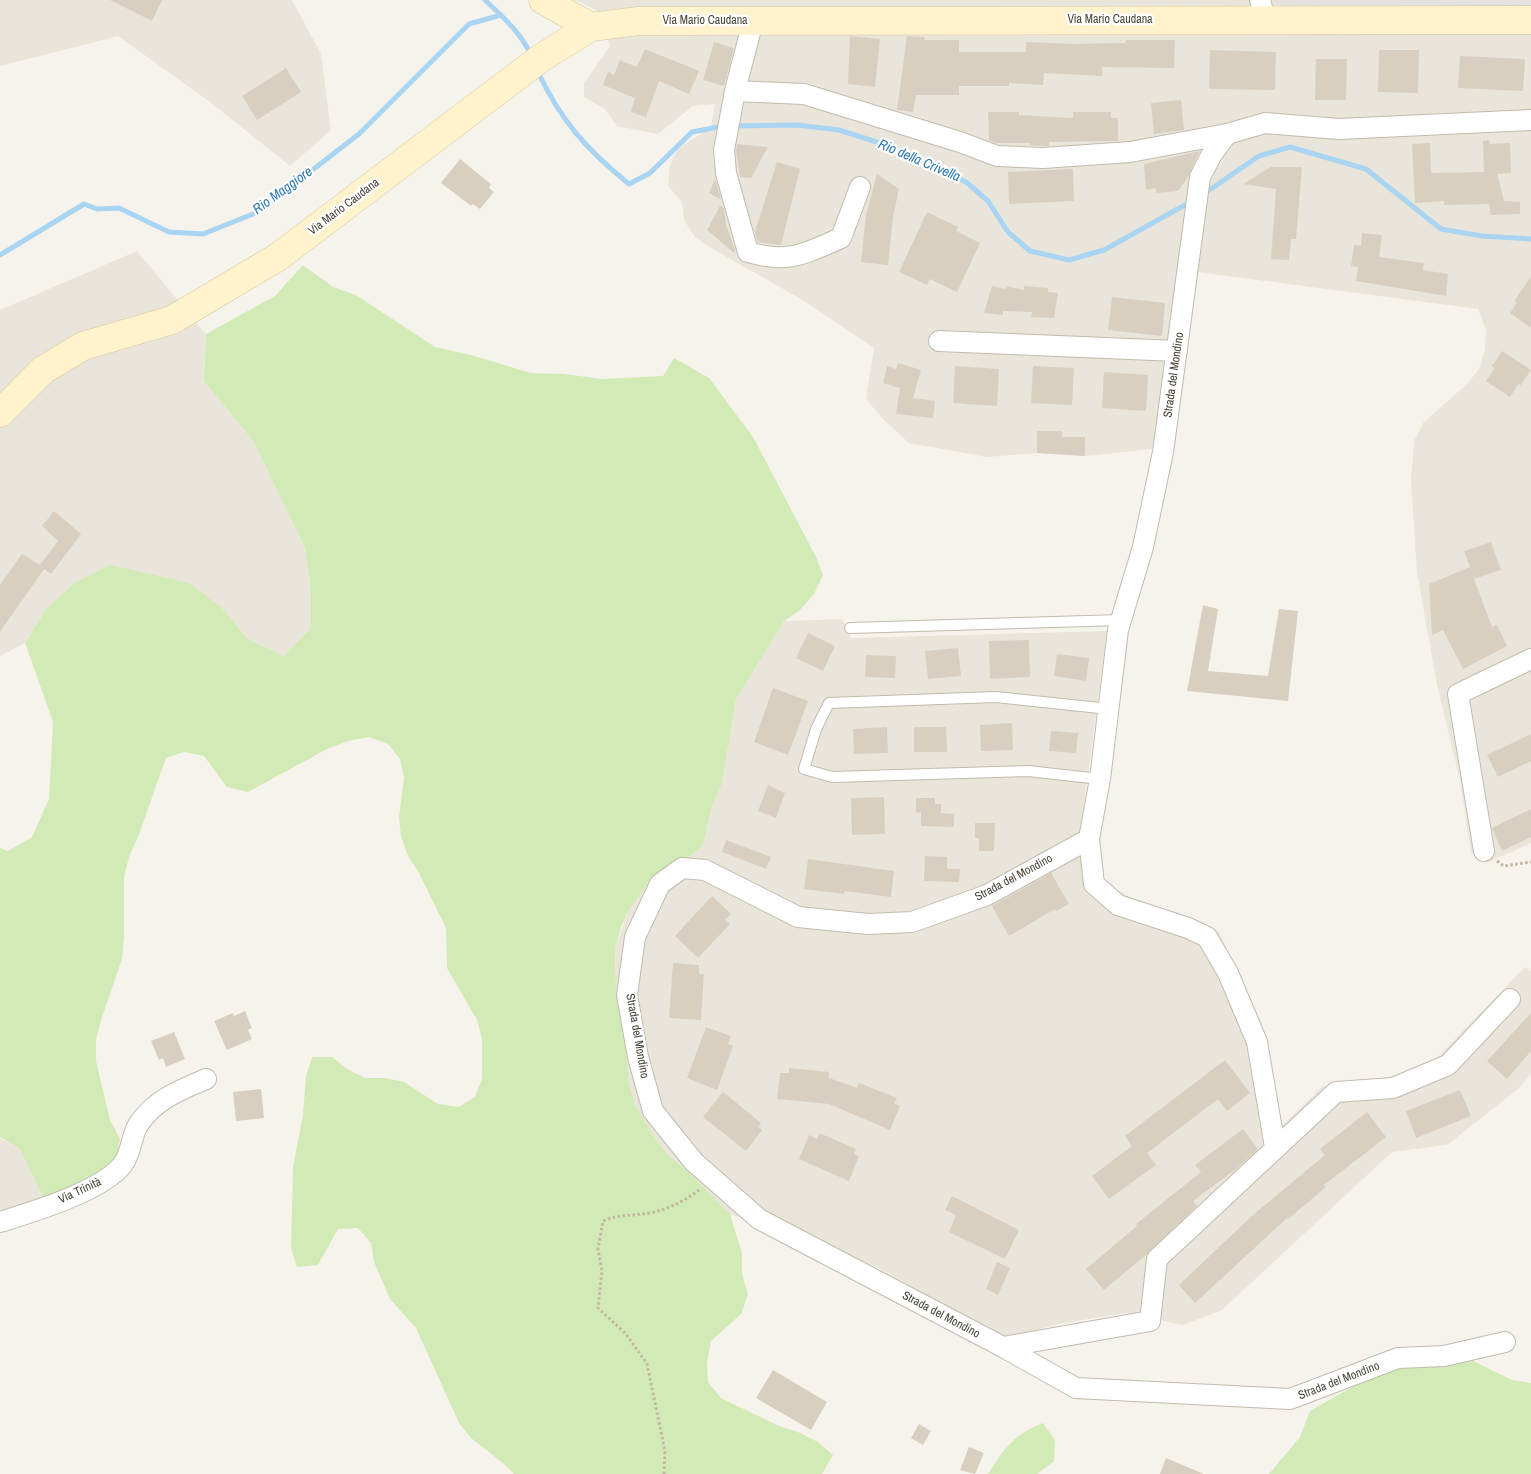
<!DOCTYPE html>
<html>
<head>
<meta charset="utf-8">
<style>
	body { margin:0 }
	canvas { display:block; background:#f6f3ec }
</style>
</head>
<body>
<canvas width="1531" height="1474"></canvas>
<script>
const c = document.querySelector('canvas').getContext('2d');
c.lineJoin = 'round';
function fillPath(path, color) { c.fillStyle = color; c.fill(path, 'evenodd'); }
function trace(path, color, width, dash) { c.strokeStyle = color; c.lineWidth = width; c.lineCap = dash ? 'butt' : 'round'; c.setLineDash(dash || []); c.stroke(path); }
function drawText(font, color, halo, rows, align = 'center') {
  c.font = font + ' "Archivo Narrow",sans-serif'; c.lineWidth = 4.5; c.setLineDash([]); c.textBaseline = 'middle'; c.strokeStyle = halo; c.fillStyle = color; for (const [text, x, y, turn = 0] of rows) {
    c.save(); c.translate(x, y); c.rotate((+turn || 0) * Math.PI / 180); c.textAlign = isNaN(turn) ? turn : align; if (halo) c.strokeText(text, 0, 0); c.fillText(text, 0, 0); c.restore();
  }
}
fillPath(new Path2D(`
	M0,0H292L321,54L331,130L290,166L210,102L118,36L0,66Z
	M576,0H1531V843L1489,862L1471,853L1460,780L1437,685L1417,572L1411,481L1414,441L1423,423L1468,383L1479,369L1485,350L1486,330L1478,309L1197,272L1172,447L1085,456L1037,453L987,457L909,443L883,419L866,399L874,348L801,299L711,248L695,237L684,220L682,202L668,186L670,165L678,149L711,127L715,104L693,106L658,134L617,126L605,109L584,97V83L610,46L599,12Z
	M137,251L206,334L204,381L254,442L305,548L311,589V628L284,656L248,639L222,608L46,609L25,643L0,656V310Z
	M842,619L851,638L1107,631L1082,820L1099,879L1133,899L1219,932L1262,1024L1281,1127L1323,1086L1387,1082L1436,1059L1525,967L1531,971V1074L1518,1089L1447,1145L1392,1152L1222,1310L1183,1325L1125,1313L1059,1324L1004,1338L877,1267L730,1214L684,1168L665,1152L656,1140L635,1105L629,1083L622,1012L616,990L615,948L629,910L652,877L703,845L712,805L722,784L736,699L784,621Z
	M0,1138L20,1149L43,1197L0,1215Z`), '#eae5da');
fillPath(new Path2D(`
	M303,265L333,287L356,295L435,347L471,355L531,373L564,374L602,379L663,376L674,358L709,378L753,437L816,557L823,575L814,594L799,611L784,621L736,699L722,784L712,805L703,845L687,858L669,865L652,877L629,910L621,927L615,948L616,990L622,1012L629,1083L635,1105L656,1140L668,1155L684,1168L730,1214L742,1253V1274L748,1294L741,1314L711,1341L707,1362L708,1382L721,1398L779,1426L798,1432L818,1442L833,1455L822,1474H514L503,1463L471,1438L459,1423L416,1328L390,1299L374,1262L371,1243L358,1228L338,1229L318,1265L297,1267L291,1248L293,1167L303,1115L306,1076L312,1057H332L347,1069L365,1078H385L404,1082L438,1104L459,1107L475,1097L482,1079V1039L477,1020L447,968L446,928L419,873L408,856L401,836L399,817L404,778L400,759L388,744L369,737L348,741L327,749L248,792L227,787L204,756L184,752L166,758L138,837L129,857L124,877V937L122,959L101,1020L96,1040V1061L110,1120L120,1139L116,1159L100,1172L82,1180L64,1192L43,1197L20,1149L0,1137V848L8,851L32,837L49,799L53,722L25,643L46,609L75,583L110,565L189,583L222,608L248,639L284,656L311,628V589L305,548L254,442L204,381L206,334L275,296Z
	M1471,1360L1512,1380L1531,1383V1474H1269L1300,1437L1310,1411L1393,1364Z
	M1043,1423L1055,1440L1054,1461L1037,1474H988C1005,1448 1013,1435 1043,1423Z`), '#d2eab5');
fillPath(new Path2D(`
	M1273,0H1531V10L1275,8Z`), '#e5e3e0');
trace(new Path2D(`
	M485,0C502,16 521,33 531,55
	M538,72C561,121 587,150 629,184L650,173L692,132L724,126
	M733,126L797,125L839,130L886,145L966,182L988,201L1008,232L1030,251L1069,260L1104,250L1192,201
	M1202,195L1259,156L1290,147L1366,169L1441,229L1482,236L1531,239
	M0,255L84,204L97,209L119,208L169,232L203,234L258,212L359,134L469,24L501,15`), '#a9d4f2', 5);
fillPath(new Path2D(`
	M110,0H162L152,21Z
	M850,36L880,39L875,87L848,84Z
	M907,36L925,37L924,40H959V52H1026V42L1073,44L1125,43L1126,40H1175L1174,68L1102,67V76L1044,73L1043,85L1009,83V86H959V95H916L913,112L897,110Z
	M714,42L734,48L724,86L703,80Z
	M645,49L699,71L689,94L659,81L646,117L631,112L635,98L603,85L608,72L614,75L620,60L637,67Z
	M1210,50L1276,52L1275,90L1209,89Z
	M1379,50H1419L1418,93L1378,92Z
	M1460,56L1525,59L1523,91L1458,88Z
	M1316,59H1347L1346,100H1315Z
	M286,68L301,92L257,120L242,96Z
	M1181,100L1184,130L1154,134L1151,103Z
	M988,112H1019V115L1073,118V112H1111V118H1118V141L1049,142V146H1046L1030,145V143H996L989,140Z
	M1489,140L1490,144L1510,143L1511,173L1497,174L1504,201L1520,202V214L1491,215L1489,204L1444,205V201L1415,203L1412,144L1430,143L1431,173L1484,172L1483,141Z
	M737,144L768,147L751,178L740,177L736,151Z
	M1200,151L1188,177L1178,191L1156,193V188L1146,190L1144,164Z
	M460,159L491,184L489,188L494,192L480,209L473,204L471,206L441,183Z
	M777,162L800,169L781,245L758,242L755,232Z
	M1271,167H1302L1296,239H1291L1289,260L1271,259L1276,189L1243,184Z
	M1073,169L1074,201L1009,204L1008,172Z
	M877,174L899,189L893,217L888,265L861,262L866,215Z
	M715,179L721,198L720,199L709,193Z
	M720,206L724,208L726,225L735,250L734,253L707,230Z
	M927,212L958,227L956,231L980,243L957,292L930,279L927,285L899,272Z
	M1362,233L1382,235L1379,257L1424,263L1423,270L1448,274L1446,296L1356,281L1358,267L1351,266L1354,245L1361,246Z
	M1531,277V328L1510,313L1517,302L1514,301Z
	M992,286L1006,289L1007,286L1024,290V286L1048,288V292L1058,293L1054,318L1031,317L1032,312L1003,311V315L984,313Z
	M1112,297L1165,303L1162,336L1108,330Z
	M1502,351L1531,370L1520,386L1519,383L1510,397L1486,381L1495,368L1492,366Z
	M898,363L921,370L913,398L935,401L933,418L896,414L900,388L883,383L887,366L896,369Z
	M955,366L999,369L997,406L953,403Z
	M1033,366L1074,368L1072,405L1031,403Z
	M1104,372L1148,375L1146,411L1102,408Z
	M1037,431H1062V437H1085V456L1037,453Z
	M54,511L81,534L51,574L44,569L0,632V585L22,554L40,565L58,541L42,526Z
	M1491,542L1501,570L1474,579L1492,627L1497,625L1507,646L1463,669L1443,630L1432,635L1429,584L1470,567L1464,551Z
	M1203,605L1218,609L1208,671L1268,676L1279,609L1298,611L1288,701L1187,691Z
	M808,633L835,646L823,671L796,658Z
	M1029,640L1030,677L990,679L989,641Z
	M958,648L961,676L928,679L925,651Z
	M1057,654L1089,658L1086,681L1054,676Z
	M866,655L896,656L895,678L865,677Z
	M773,688L808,701L788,755L754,742Z
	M1012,723L1013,750L981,751L980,725Z
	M887,727L888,753L854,754L853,729Z
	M914,727H946L947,752H914Z
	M1051,731L1078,733L1076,753L1049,751Z
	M1531,734V761L1498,777L1487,755Z
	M768,785L785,793L776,818L758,811Z
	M884,797L885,834L852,835L851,798Z
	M916,798H935V804H941V813L954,814V827L921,826V813L916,812Z
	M1531,809V837L1502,851L1492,828Z
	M975,823H995L994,851H979V838H975Z
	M726,840L771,857L766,869L722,852Z
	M925,856L947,857V869H960L959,882L924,881Z
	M808,859L894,871L891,897L845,891L844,894L804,889Z
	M1051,873L1069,904L1056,911L1055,909L1009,936L992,906Z
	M712,896L731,914L725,920L730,924L698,958L675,936Z
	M673,963L699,965V974H704L701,1020L669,1018Z
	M245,1011L252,1028L248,1030L252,1039L227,1050L214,1021L233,1013L234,1016Z
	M1531,1013V1051L1507,1079L1487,1061Z
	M706,1027L731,1036L728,1044L733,1046L717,1090L687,1078Z
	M174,1032L185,1059L166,1067L163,1058L159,1060L151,1041Z
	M1225,1060L1250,1093L1227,1111L1218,1099L1147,1153L1156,1165L1109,1199L1092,1176L1132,1146L1125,1136Z
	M789,1068L829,1072V1078L857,1088L859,1083L897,1098L894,1103L900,1106L890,1130L829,1104L777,1099L780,1073H789Z
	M261,1089L264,1118L236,1121L233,1092Z
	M1460,1090L1471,1116L1416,1138L1406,1111Z
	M723,1092L761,1123L758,1127L762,1130L746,1151L703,1117Z
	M1367,1112L1386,1137L1324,1185L1326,1187L1288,1219L1287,1218L1195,1303L1179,1285L1254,1214L1325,1155L1320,1149Z
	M1243,1129L1258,1149L1236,1169L1193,1201L1197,1206L1147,1254L1104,1290L1086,1269L1137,1226L1136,1224L1201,1172L1195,1165Z
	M819,1133L856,1149L854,1154L859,1156L849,1181L799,1159L809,1135L817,1139Z
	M952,1196L1019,1230L1005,1259L949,1232L956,1215L945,1210Z
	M997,1262L1010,1268L998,1295L986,1289Z
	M773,1370L827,1402L811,1430L756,1398Z
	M919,1424L931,1431L923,1445L911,1438Z
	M969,1447L984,1453L975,1474L960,1470Z
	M1166,1458L1204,1474H1160Z`), '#d8cfc1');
const lane = new Path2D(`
	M850,628L1121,620
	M1100,779L1028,771L832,777L804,769L816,729L829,703L996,697L1109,709`);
const street = new Path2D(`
	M1260,0L1265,19
	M753,21L735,91L804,94L960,142L997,156L1043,158L1130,152L1227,134L1265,123L1339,129L1531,120
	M735,91L724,150L726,173L748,252C789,264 803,254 841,238L860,187
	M1227,134L1212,154L1200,177L1163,452L1143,547L1118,630L1100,779L1089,839L987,895L912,922L868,924L798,917L705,870L682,868L660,884L635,937L627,995L638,1057L653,1111L694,1162L759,1219L1003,1347L1150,1321L1157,1259L1336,1092L1393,1088L1448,1065L1510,999
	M939,341L1177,351
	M1089,839L1094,884L1118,905L1188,928L1207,937L1228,973L1257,1042L1275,1147
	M1484,851L1458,694L1531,659
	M0,1222C32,1212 103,1191 123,1164C131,1154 131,1137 138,1125C154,1100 180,1090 206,1079
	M1003,1347L1076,1388L1290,1399L1398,1358L1444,1356L1505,1342`);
const secondary = new Path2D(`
	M543,0L591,27
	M0,413L43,370L83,346L172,320L278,257L541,58L591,27L638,21L1531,20`);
trace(lane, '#c2bbae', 12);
trace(street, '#c2bbae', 22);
trace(secondary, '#d6c79b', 29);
trace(new Path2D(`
	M1497,861L1504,866L1531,862
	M664,1474L665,1451L647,1364L626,1334L598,1308L602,1271L598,1249L603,1221C618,1214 634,1216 650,1213C669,1209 684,1201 699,1190`), '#c4b79f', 3, [2.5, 2.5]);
trace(lane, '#fff', 10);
trace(street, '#fff', 20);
trace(secondary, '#fff3cd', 28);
drawText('12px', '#4b4439', '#fff', [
	["Via Mario Caudana",1110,20],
	["Via Mario Caudana",705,21],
	["Via Mario Caudana",344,207,-37],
	["Strada del Mondino",1174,375,-82],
	["Strada del Mondino",1014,878,-28],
	["Strada del Mondino",637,1036,80],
	["Via Trinità",80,1191,-25],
	["Strada del Mondino",941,1315,28],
	["Strada del Mondino",1339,1381,-21]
]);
drawText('italic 14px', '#2e7ab2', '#fff', [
	["Rio della Crivella",919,161,23],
	["Rio Maggiore",283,191,-36]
]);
</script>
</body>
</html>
